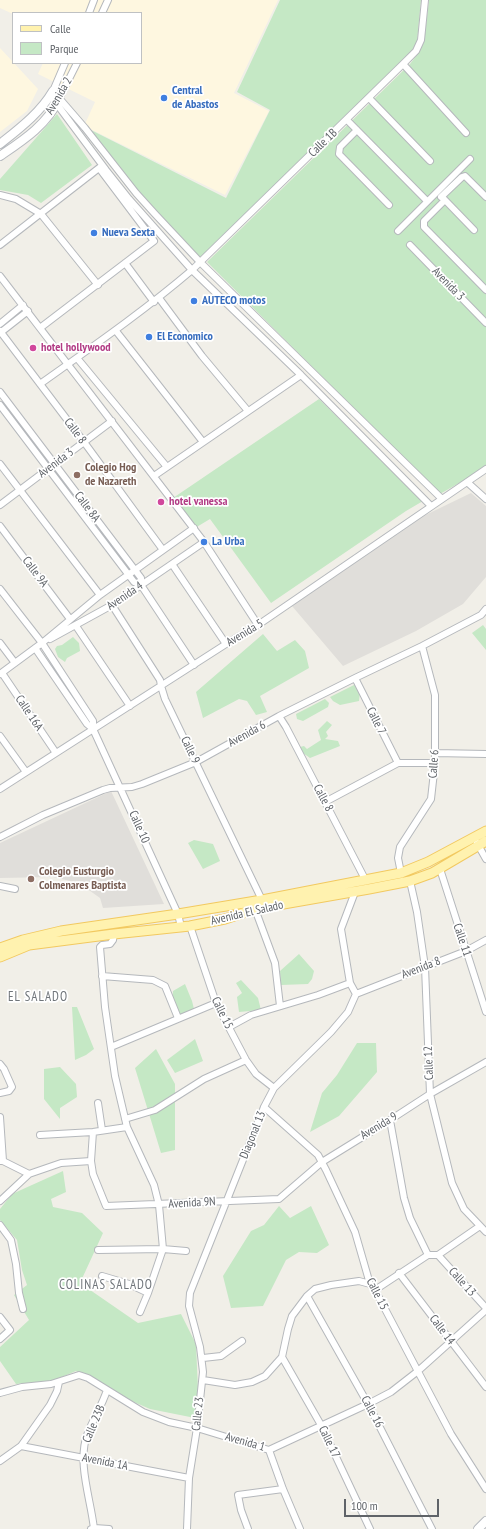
<!DOCTYPE html>
<html>
<head>
<meta charset="utf-8">
<style>
	body { margin:0 }
	#map { position:relative; width:486px; height:1529px; overflow:hidden; background:#f1efe8; font-family:"PT Sans Narrow",sans-serif }
	canvas { display:block }
	.legend { position:absolute; left:12px; top:12px; width:130px; height:52px; box-sizing:border-box; background:#fff; border:1px solid #bfc1c3; margin:0; padding:5px 7px; list-style:none; font-size:12px; color:#5f6368 }
	.legend li { display:flex; align-items:center; gap:8px; height:20px }
	.legend b { width:20px; border:1px solid #bfc1c3 }
	.scale { position:absolute; left:344px; top:1499px; width:95px; height:18px; box-sizing:border-box; border:2px solid #5f6368; border-top:0; padding-left:5px; font-size:12px; line-height:14px; white-space:nowrap; color:#5f6368; -webkit-text-stroke:3px #fff; paint-order:stroke }
</style>
</head>
<body>
<div id="map">
<canvas width="486" height="1529"></canvas>
<ul class="legend">
<li><b style="height:5px;background:#fff2af"></b>Calle</li>
<li><b style="height:11px;background:#c5e8c5"></b>Parque</li>
</ul>
<div class="scale">100 m</div>
</div>
<script>
const c = document.querySelector('canvas').getContext('2d');
c.lineJoin = 'round';
function fillPath(path, color) { c.fillStyle = color; c.fill(path, 'evenodd'); }
function trace(path, color, width, dash) { c.strokeStyle = color; c.lineWidth = width; c.lineCap = dash ? 'butt' : 'round'; c.setLineDash(dash || []); c.stroke(path); }
function drawText(font, color, halo, rows, align = 'center') {
  c.font = font + ' "PT Sans Narrow",sans-serif'; c.lineWidth = 3.5; c.setLineDash([]); c.textBaseline = 'middle'; c.strokeStyle = halo; c.fillStyle = color; for (const [text, x, y, turn = 0] of rows) {
    c.save(); c.translate(x, y); c.rotate((+turn || 0) * Math.PI / 180); c.textAlign = isNaN(turn) ? turn : align; if (halo) c.strokeText(text, 0, 0); c.fillText(text, 0, 0); c.restore();
  }
}
fillPath(new Path2D(`
	M0,0H278L234,93L269,111L225,195L84,126L95,102L38,74L43,63H141V13H13V14L0,8Z
	M0,48L38,89L27,111L0,132Z`), '#fef7e0');
fillPath(new Path2D(`
	M471,493L486,506V577L463,604L416,631L343,666L292,606L411,522Z
	M111,791L164,904L103,908L100,898L79,883L53,877L0,878V843Z`), '#e0deda');
fillPath(new Path2D(`
	M280,0H421L417,42L413,49L372,91L200,258L147,205L91,130L226,198L270,110L237,92Z
	M429,0H486V465L466,479L440,494L207,262L410,64L419,52L424,42Z
	M57,114L92,165L41,203L28,195L0,190V179Z
	M319,399L423,501L406,511L271,603L210,519L195,528L173,498Z
	M483,625L486,629V650L472,633Z
	M263,634L277,651L295,640L305,651L309,668L260,696L267,712L256,715L247,701L239,699L203,718L196,692Z
	M73,637L79,643L80,651L67,658L65,662L58,657L55,649L57,646L62,645Z
	M356,684L360,692L359,701L340,705L333,701L330,697Z
	M325,699L329,703L328,707L303,721L297,719L296,714Z
	M327,721L332,725L326,732L328,736L325,739L338,741L340,746L310,758L303,753L300,747L304,746L307,749L321,740L318,730Z
	M194,840L213,844L220,861L203,869L188,843Z
	M299,954L314,971L312,979L308,984L281,985L280,971Z
	M241,980L258,998L261,1010L239,1012L237,997L242,993L236,983Z
	M185,984L192,1001L194,1009L178,1015L172,1001L173,991Z
	M72,1007H77L94,1049L86,1055L75,1060Z
	M195,1039L203,1061L175,1073L167,1060Z
	M357,1043H376L377,1072L339,1116L310,1132L322,1093L337,1075Z
	M156,1049L175,1084V1150L161,1153L135,1068Z
	M60,1067L76,1084L77,1097L60,1108V1119L44,1099V1069Z
	M63,1171L66,1192L51,1199L53,1207L82,1213L103,1233L80,1283L138,1323L181,1314L196,1344L198,1390L195,1418L150,1409L113,1393L76,1371L52,1381L16,1384L0,1361V1347L29,1320L14,1295L27,1285L22,1270L17,1240L0,1220V1209L12,1194Z
	M279,1206L290,1218L311,1206L329,1245L317,1253L299,1252L286,1260L263,1306L231,1308L223,1276L251,1231L264,1225Z`), '#c5e8c5');
const street = new Path2D(`
	M89,13L94,0
	M102,13L108,0
	M65,63L53,91L85,128L136,193L155,214L200,262L442,499
	M403,64L466,133
	M50,95L106,170L129,199L192,270L301,375L431,506
	M369,98L430,161
	M59,99L77,63
	M347,120L427,201
	M357,130L340,147L339,154L389,205
	M0,195L16,199L41,214L98,285
	M441,197L462,177L465,176L486,197
	M443,198L474,230
	M445,200L424,221V227L486,290
	M398,231L470,159
	M0,245L99,168L154,241L40,328
	M410,245L486,323
	M125,263L154,302
	M0,276L204,542L258,625
	M159,298L202,356L248,411
	M0,324L23,305
	M0,331L84,442L163,550
	M116,331L203,442
	M0,333L28,311
	M77,358L167,467
	M40,384C92,347 144,311 192,270L403,64L416,51L421,40L425,0
	M0,392L141,578V585L194,665
	M0,405L134,582L141,585
	M0,464L100,595
	M154,476L301,375
	M467,482L486,499
	M0,505L112,421
	M0,526L70,619
	M172,564L226,644
	M0,589L42,643L93,721V729L178,914L181,927
	M112,605L160,680L161,686L165,699L262,900
	M76,626L130,706
	M50,639L112,605L204,542
	M0,643L15,663
	M35,648L87,724L93,729
	M2,673L56,753
	M0,674L42,643L100,595L194,528
	M355,678L398,763
	M279,716L286,727L366,881
	M0,736L26,772
	M435,753L486,754
	M0,789L226,644L258,625L486,469
	M325,802L398,763H435
	M0,837L43,815L103,790L110,788L132,787L142,784L196,762L279,716L355,678L422,646L481,615L486,609
	M477,843L486,859
	M440,869L486,1012
	M401,873L398,858L400,847L431,799L435,763V695L422,646
	M410,881L417,912L425,967L430,1094L452,1183L464,1209L486,1232
	M0,886L15,889
	M355,892L341,929L350,983L356,994
	M255,909L275,963L280,1006
	M190,926L216,1003L246,1060L256,1074L274,1088
	M114,934L113,940L110,944L102,945L100,947L105,1007L115,1076L127,1127L154,1185L159,1205L163,1249L148,1293L140,1312
	M102,976L153,980L165,986L178,1018
	M356,994L466,951L486,940
	M229,1027L251,1015L318,995L350,983
	M111,1047L216,1003
	M0,1064L4,1069L12,1087L9,1091L0,1093
	M98,1103L102,1130
	M264,1107L318,1155L326,1170L355,1232L370,1284L375,1290L451,1434L486,1489
	M0,1117L3,1161
	M125,1119L155,1110L204,1079L246,1060
	M390,1120L404,1198L410,1218L428,1255
	M93,1132L91,1161L93,1174L106,1206L279,1199L322,1162L390,1120L430,1094L486,1062
	M40,1135L93,1132L127,1127
	M0,1161H3L29,1174L61,1163L91,1161
	M0,1201L29,1174
	M0,1225L11,1240L16,1264L19,1293L23,1309
	M98,1250L163,1249L186,1251
	M438,1255L486,1308
	M399,1273L486,1387
	M102,1276L129,1284L148,1293
	M375,1290L428,1255H438L480,1226
	M307,1296L368,1404L432,1529
	M0,1317L10,1330L0,1339
	M282,1357L321,1425L370,1529
	M203,1358L221,1356L242,1341
	M203,1380L235,1385L252,1382L265,1376L282,1357L288,1329L292,1316L307,1296L315,1289L331,1285L359,1281L370,1284
	M0,1393L22,1387L51,1384L79,1375L88,1378L143,1412L169,1422L197,1428L269,1450L368,1404L391,1392L418,1371L486,1310
	M21,1446L189,1478
	M269,1450L283,1489L300,1529
	M0,1461L21,1446L50,1405L57,1391L59,1382
	M91,1529L94,1528L109,1529
	M94,1529C91,1500 77,1463 87,1435C93,1419 102,1406 107,1390
	M187,1529L189,1478L197,1428L203,1372L200,1347L189,1306L190,1293L264,1107L274,1088L331,1032L348,1012L356,994
	M248,1529L241,1510L238,1495L283,1489`);
const secondary = new Path2D(`
	M0,144C20,128 40,113 53,91
	M0,156C22,141 47,125 59,99
	M478,1529L486,1521`);
const primary = new Path2D(`
	M0,948L23,940L61,931L178,914L262,900L401,873L428,862L486,831
	M0,957L29,945L114,934L190,926L225,919L255,909L369,889L410,881L432,873L486,841`);
trace(street, '#b5b8bc', 8);
trace(secondary, '#b6babf', 10);
trace(primary, '#f2c960', 11);
trace(street, '#fff', 6);
trace(secondary, '#fff', 8);
trace(primary, '#fff2af', 9);
for (const [x, y, r, color] of [
	[164,98,4,"#3f7fe0"],
	[94,233,4,"#3f7fe0"],
	[194,301,4,"#3f7fe0"],
	[149,337,4,"#3f7fe0"],
	[33,348,4,"#d1479c"],
	[77,475,4,"#8d6e63"],
	[161,502,4,"#d1479c"],
	[204,542,4,"#3f7fe0"],
	[31,879,4,"#8d6e63"]
]) { const dot = new Path2D(); dot.arc(x, y, r, 0, 2 * Math.PI); c.fillStyle = color; c.fill(dot); trace(dot, '#fff', 1.5); }
drawText('bold 12px', '#366cbe', '#fff', [
	["Central",172,91],
	["de Abastos",172,105],
	["Nueva Sexta",102,233],
	["AUTECO motos",202,301],
	["El Economico",157,337],
	["La Urba",212,542]
], 'left');
drawText('12px', '#5f6368', '#fff', [
	["Avenida 2",59,96,-60],
	["Calle 1B",323,143,-44],
	["Avenida 3",448,284,46],
	["Calle 8",75,431,53],
	["Avenida 3",56,463,-37],
	["Calle 8A",87,507,53],
	["Calle 9A",35,572,53],
	["Avenida 4",125,596,-34],
	["Avenida 5",245,633,-31],
	["Calle 16A",29,713,56],
	["Calle 7",376,721,63],
	["Avenida 6",247,734,-29],
	["Calle 9",190,750,64],
	["Calle 6",434,764,-86],
	["Calle 8",323,798,62],
	["Calle 10",139,827,66],
	["Avenida El Salado",247,913,-13],
	["Calle 11",462,940,71],
	["Avenida 8",421,968,-21],
	["Calle 15",222,1013,64],
	["Calle 12",429,1063,-92],
	["Avenida 9",379,1126,-31],
	["Diagonal 13",253,1135,-68],
	["Avenida 9N",192,1203,-3],
	["Calle 13",462,1282,48],
	["Calle 15",377,1294,63],
	["Calle 14",442,1330,53],
	["Calle 16",372,1412,62],
	["Calle 23",198,1414,-84],
	["Calle 23B",94,1424,-67],
	["Avenida 1",245,1442,16],
	["Calle 17",329,1442,64],
	["Avenida 1A",105,1462,11]
]);
drawText('bold 12px', '#b23c85', '#fff', [
	["hotel hollywood",41,348],
	["hotel vanessa",169,502]
], 'left');
drawText('bold 12px', '#785e54', '#fff', [
	["Colegio Hog",85,468],
	["de Nazareth",85,482],
	["Colegio Eusturgio",39,872],
	["Colmenares Baptista",39,886]
], 'left');
c.letterSpacing = '1px';
drawText('13px', '#70757a', '#fff', [
	["EL SALADO",38,997],
	["COLINAS SALADO",106,1285]
]);
c.letterSpacing = '0px';
</script>
</body>
</html>
